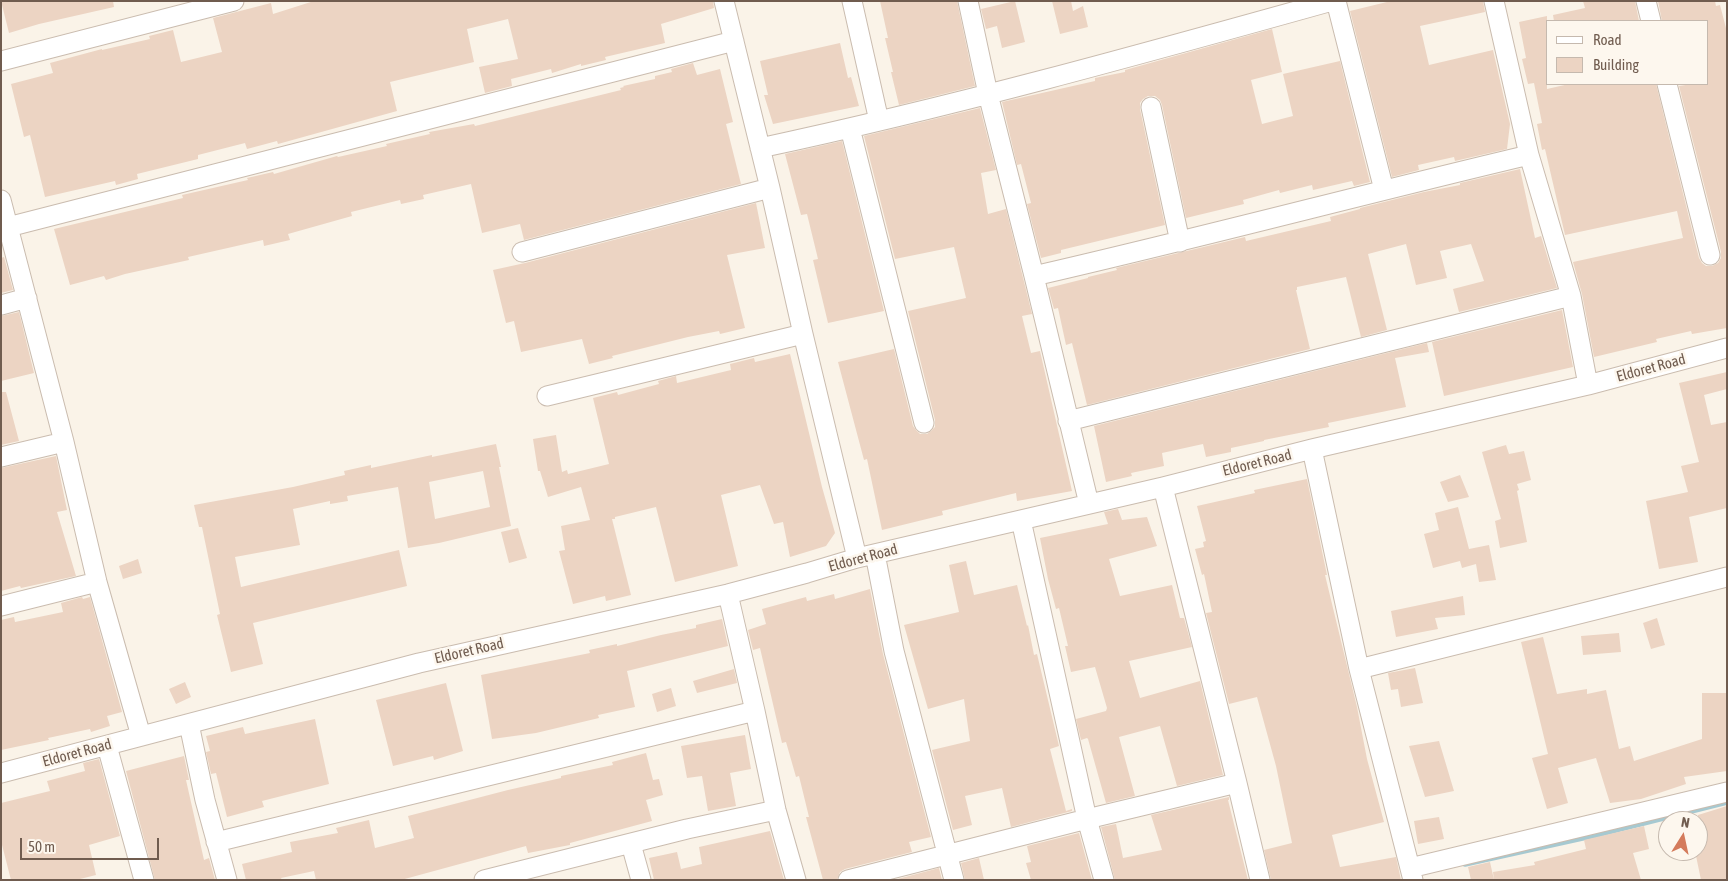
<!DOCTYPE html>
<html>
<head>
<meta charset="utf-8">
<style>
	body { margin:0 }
	#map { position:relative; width:1728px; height:881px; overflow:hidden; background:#faf3e8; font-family:"Asap Condensed",sans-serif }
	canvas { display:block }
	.frame { position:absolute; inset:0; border:2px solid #705c4f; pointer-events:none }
	.legend { position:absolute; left:1546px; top:20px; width:162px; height:65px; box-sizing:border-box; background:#fdf7ee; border:1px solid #c5b9ae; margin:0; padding:6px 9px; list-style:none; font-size:15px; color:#705c4f }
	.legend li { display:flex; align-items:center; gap:10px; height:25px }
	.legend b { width:25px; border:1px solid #c5b9ae }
	.north { position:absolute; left:1658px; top:811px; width:50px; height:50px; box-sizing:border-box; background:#fdf7ee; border:1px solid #c5b9ae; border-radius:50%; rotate:10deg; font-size:14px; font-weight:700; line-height:20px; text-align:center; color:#705c4f }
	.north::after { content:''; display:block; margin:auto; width:18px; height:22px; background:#d47b5c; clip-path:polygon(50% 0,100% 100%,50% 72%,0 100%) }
	.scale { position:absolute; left:20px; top:838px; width:139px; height:22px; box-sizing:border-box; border:2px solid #705c4f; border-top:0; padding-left:6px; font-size:15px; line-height:18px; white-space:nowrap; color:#705c4f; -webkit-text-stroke:4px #fdf7ee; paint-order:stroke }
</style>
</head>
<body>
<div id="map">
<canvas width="1728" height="881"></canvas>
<div class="frame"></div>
<ul class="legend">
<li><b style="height:6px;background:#fff"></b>Road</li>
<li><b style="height:14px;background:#ecd4c3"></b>Building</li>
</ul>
<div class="north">N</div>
<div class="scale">50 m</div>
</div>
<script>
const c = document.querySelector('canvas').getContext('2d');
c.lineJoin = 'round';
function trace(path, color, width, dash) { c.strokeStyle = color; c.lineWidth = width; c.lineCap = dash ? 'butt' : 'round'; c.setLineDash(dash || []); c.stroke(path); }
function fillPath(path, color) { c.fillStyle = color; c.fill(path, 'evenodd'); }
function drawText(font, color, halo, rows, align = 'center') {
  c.font = font + ' "Asap Condensed",sans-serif'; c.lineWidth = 5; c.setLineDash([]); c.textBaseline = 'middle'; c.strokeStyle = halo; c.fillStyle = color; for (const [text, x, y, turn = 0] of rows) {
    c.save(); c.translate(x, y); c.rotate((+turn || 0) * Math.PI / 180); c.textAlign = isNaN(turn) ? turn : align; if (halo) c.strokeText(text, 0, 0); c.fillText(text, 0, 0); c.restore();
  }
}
trace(new Path2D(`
	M1465,864L1596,835L1727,802`), '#a6c9d1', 5.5);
fillPath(new Path2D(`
	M1,1H113L114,7L39,24L9,33Z
	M314,1H713L714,8L661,24L665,43L605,57L606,60L581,66V64L552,73L551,69L511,79L512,86L485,93L479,67L518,59L508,19L467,29L474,62L390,82L397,111L278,144L277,141L247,149L245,143L198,155V159L137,174L138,179L116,185L115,181L45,197L30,135L24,137L11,84L53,73L50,63L102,49V50L150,39L149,36L173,30L181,62L222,52L213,18L271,3L273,14Z
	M880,1H957L975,86L899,105L891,72H893L885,38H888Z
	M1015,1L1025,42L1002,48L997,26L986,29L981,9Z
	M1052,1H1071L1073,11L1083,6L1088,27L1060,34Z
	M1391,1H1483L1485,12L1420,26L1429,65L1493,50L1510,124L1507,149L1455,161L1454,157L1418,165L1419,170L1392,177L1350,11Z
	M1583,1H1635L1639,21H1554L1553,15L1585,8Z
	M1658,1H1715L1716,6L1720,5L1727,32V328L1692,334L1691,331L1656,339L1657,342L1594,357L1582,294L1573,262L1683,238L1677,211L1565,235L1545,149L1542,150L1537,124L1542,123L1534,83L1528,84L1522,59L1526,58L1519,22L1547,16V89L1569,84H1656L1699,258L1702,263L1706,266H1712L1718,263L1721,258V252L1679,86L1692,84H1707V21H1662Z
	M1272,29L1282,72L1251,80L1262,124L1293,116L1283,74L1340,61L1370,182L1354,186L1352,181L1313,190L1312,185L1280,193L1279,190L1243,200L1244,204L1186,218L1162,105L1160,100L1155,96H1148L1143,99L1140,103V109L1165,225L1061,250V253L1041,258L1027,204L1031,203L1021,164L1017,165L1002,102L1095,81V78L1125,72V70Z
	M840,43L848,78L851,77L859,106L773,124L764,95H768L760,61Z
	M693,63L697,75L720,69L733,122L726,124L741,184L524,240L520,224L482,233L471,184L423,195L424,199L401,204L400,200L351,212L352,216L288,234L290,240L264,246L263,240L188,257L189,260L125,274L106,280L104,276L70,285L54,229L183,198L182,195L248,180L247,178L273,172L274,174L337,156L338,157L387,146L386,144L430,134L429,132L474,124L475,126L621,90L620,88L624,87L623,86L655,79V76L672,72L671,69Z
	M980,108L996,170L981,173L988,214L1006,209L1032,314L1022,316L1031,353L1040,351L1072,491L1017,501L1016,493L942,511L943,515L882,530L867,459L864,460L838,362L894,349L913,426L916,430L920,434H927L931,431L935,427V420L908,311L966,298L954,247L895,259L864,136Z
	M842,141L884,311L828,323L813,260L818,259L807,214L801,215L785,154Z
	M1520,169L1535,238L1541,236L1557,288L1459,312L1453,289L1484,281L1471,244L1440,251L1447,278L1416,285L1406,244L1368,254L1387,330L1361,337L1346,277L1297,287V290H1296L1310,349L1087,405L1072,343L1066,345L1058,308L1054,309L1048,288L1088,278V277L1117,270L1116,268L1245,237L1246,241L1331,221L1330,217L1360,209V208L1424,192L1460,185V183Z
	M756,203L765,248L727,255L745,328L720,334L719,331L688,337L612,356L613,358L589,364L582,339L521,352L514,321L506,323L493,270L525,263Z
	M4,257L13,290L1,293V258Z
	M1562,310L1573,367L1444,396L1432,342Z
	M19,312L34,373L1,381V316Z
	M1427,343L1429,352L1395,358L1406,407L1328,423L1329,427L1264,440V441L1231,448V452L1206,457L1203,444L1162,453L1164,466L1131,473L1132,476L1106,482L1094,426Z
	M790,354L822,487L835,533L826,546L790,557L783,522L774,524L760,485L721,495L738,566L675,582L656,507L615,517V519H612L631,595L606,601L605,596L573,604L559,551L565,550L561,526L590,520L581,487L548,497L540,471H538L533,439L556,435L562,472L567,470L568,474L609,464L593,398L617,392L618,395L659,384L658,381L676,376L677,383L731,370L730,364L754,358L755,362Z
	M1727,372V389L1704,395L1711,425L1727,422V508L1689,517L1698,562L1659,569L1646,501L1688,492L1681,466L1699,462L1679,383Z
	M1,392H6L19,441L1,445Z
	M496,444L501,467H499L511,526L439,543L408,548L398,487L347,496L348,501L330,504V501L293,509L300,545L235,557L241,587L399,550L407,586L253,623L263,664L231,672L217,615L220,614L202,527H199L194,505L293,487L345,475L344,471L371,465V468L432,455V457ZM483,471L490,507L435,519L429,482Z
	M1506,445L1509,454L1524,451L1531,480L1517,484L1519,490L1517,491L1527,542L1500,548L1495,521L1501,519L1482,452Z
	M56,456L67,510L57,512L76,576L21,588L20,586L1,591V468Z
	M1460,475L1469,497L1448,502L1440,482Z
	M1307,479L1327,575H1325L1357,707L1367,759L1384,822L1332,835L1340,867L1396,857L1401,880H1271L1264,850L1292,843L1276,766L1257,697L1229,704L1206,613L1212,612L1204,574L1202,575L1195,549L1204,547L1203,542L1206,541L1197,506L1255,493L1254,490Z
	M1458,507L1469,549L1489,545L1496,580L1479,582L1476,564L1462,568L1460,561L1433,568L1424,534L1439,530L1435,513Z
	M1118,509L1122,520L1147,517L1157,546L1109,559L1120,596L1172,585L1180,618H1184L1192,647L1129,661L1140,698L1200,681L1223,775L1177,786L1160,726L1119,737L1135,796L1106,803L1088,739L1087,738L1081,740L1076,719L1106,711L1107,708L1095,667L1071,672L1065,646H1068L1059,608L1056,609L1048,579L1040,538L1108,524L1104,512Z
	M518,528L527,558L509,563L501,532Z
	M138,559L142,573L123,579L119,566Z
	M966,561L974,595L1017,585L1027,626L1028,625L1034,655L1037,654L1059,746L1050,749L1066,811L1072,809V811L1011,827L1002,788L965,796L972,825L953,830L932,750L970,741L964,699L928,709L904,625L959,612L949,565Z
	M870,589L883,654L931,837L909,842L912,852L845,869L840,872L837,880H823L806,817H809L799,776L796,777L786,742L782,743L760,648L753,650L748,630L766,624L762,609L806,597L807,601L834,594L835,599Z
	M1463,596L1465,615L1435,618L1438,629L1396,637L1391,611Z
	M82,597L83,599L90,597L122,712L107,716L110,726L91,732L90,729L48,738L49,740L1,750V620L14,617L15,622L63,612L61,603Z
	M1657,618L1665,645L1651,649L1643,623Z
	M722,619L728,646L627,671L635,707L598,715L599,718L536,733L492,739L481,675L590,653L589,650L617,644V646L661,635L696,628V625Z
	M1619,633L1621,652L1583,655L1581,636Z
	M1543,637L1557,694L1587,689V694L1606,690L1619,749L1630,746L1634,761L1702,739V693H1727V771L1684,777L1686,784L1641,799L1610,803L1596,758L1558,768L1568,803L1547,809L1532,758L1548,754L1521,642Z
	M1415,668L1423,703L1401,707L1398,689L1391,690L1388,673Z
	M734,669L737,683L697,693L693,681Z
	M185,682L191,697L176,704L169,689Z
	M446,683L463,751L434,760L433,756L393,766L376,700Z
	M671,688L676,706L657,712L652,694Z
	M315,719L329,784L262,801L264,807L227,817L216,773L211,774L206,752L210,751L206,736L243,727L245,734Z
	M745,735L751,769L730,773L736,806L708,811L702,776L687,778L681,746Z
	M1439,741L1454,791L1425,797L1409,746Z
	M646,753L653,780L659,779L663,795L646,800L652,821L570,843V845L528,853L526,846L401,880H316L314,871L281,878L282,880H246L242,864L292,852L290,842L338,833L336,828L369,820L375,848L414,838L408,816L508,790L561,778V776L613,765L612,762Z
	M184,756L189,780H186L204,860L209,858L215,880H155L126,771Z
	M99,759L120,836L89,845L96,875L76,880H11L1,841V803L50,791L47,781L85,771L83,763Z
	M1229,797V800H1228L1248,880H1115L1101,827L1116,824L1123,858L1162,850L1151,815Z
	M1727,806V880H1701L1695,851H1698V815Z
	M1439,817L1444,839L1418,844L1414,821Z
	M1644,826L1649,849L1633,853L1641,880H1471L1468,867L1490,862L1494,880L1493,872L1535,865L1534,862L1586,849L1584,840Z
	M770,831L784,880H654L649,858L677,852L681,869L702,864L699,847Z
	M1079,833L1092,880H1031L1026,863L1031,862L1027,846Z
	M979,858L984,880H965L961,863Z
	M939,868L942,880H894Z`), '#ecd4c3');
const minor = new Path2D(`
	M724,1L770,188L803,334L857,558
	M852,1L879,121
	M968,1L988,94L1034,276L1089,504
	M1336,1L1384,190
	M1646,1L1651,21
	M1,61L234,1
	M1667,84L1710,255
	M1151,107L1180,242
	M850,128L924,423
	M760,148C952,107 1142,54 1332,1
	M1529,155L1571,296L1588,385
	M1,200L64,442L97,582L141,736
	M8,227L734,41
	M522,252L770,188
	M1034,276C1200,238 1364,194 1529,155L1494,1
	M1,305L27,298
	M547,396L803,334
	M1068,421L1571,296
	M1312,449L1359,669L1727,577
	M1,457L64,442
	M1163,487L1237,783L1260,880
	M1021,520L1087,819L1104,880
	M875,554L894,651L954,880
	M1,606L97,582
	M1359,669L1413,880
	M755,711L776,810L796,880
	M189,724L205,800L227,880
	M107,746L144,880
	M1,773L419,663L728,594L807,573L857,558L1163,487L1312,449L1588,385L1727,348
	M216,842L755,711L728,594
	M631,844L641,880
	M1410,868L1727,792
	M484,880L687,829L776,810
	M848,880L1087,819L1237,783`);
trace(minor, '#cabcaf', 21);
trace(minor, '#fff', 19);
drawText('15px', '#705c4f', '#fdf7ee', [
	["Eldoret Road",1651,368,-15],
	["Eldoret Road",1257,463,-14],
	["Eldoret Road",863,558,-15],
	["Eldoret Road",469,651,-13],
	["Eldoret Road",77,753,-15]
]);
</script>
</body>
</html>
